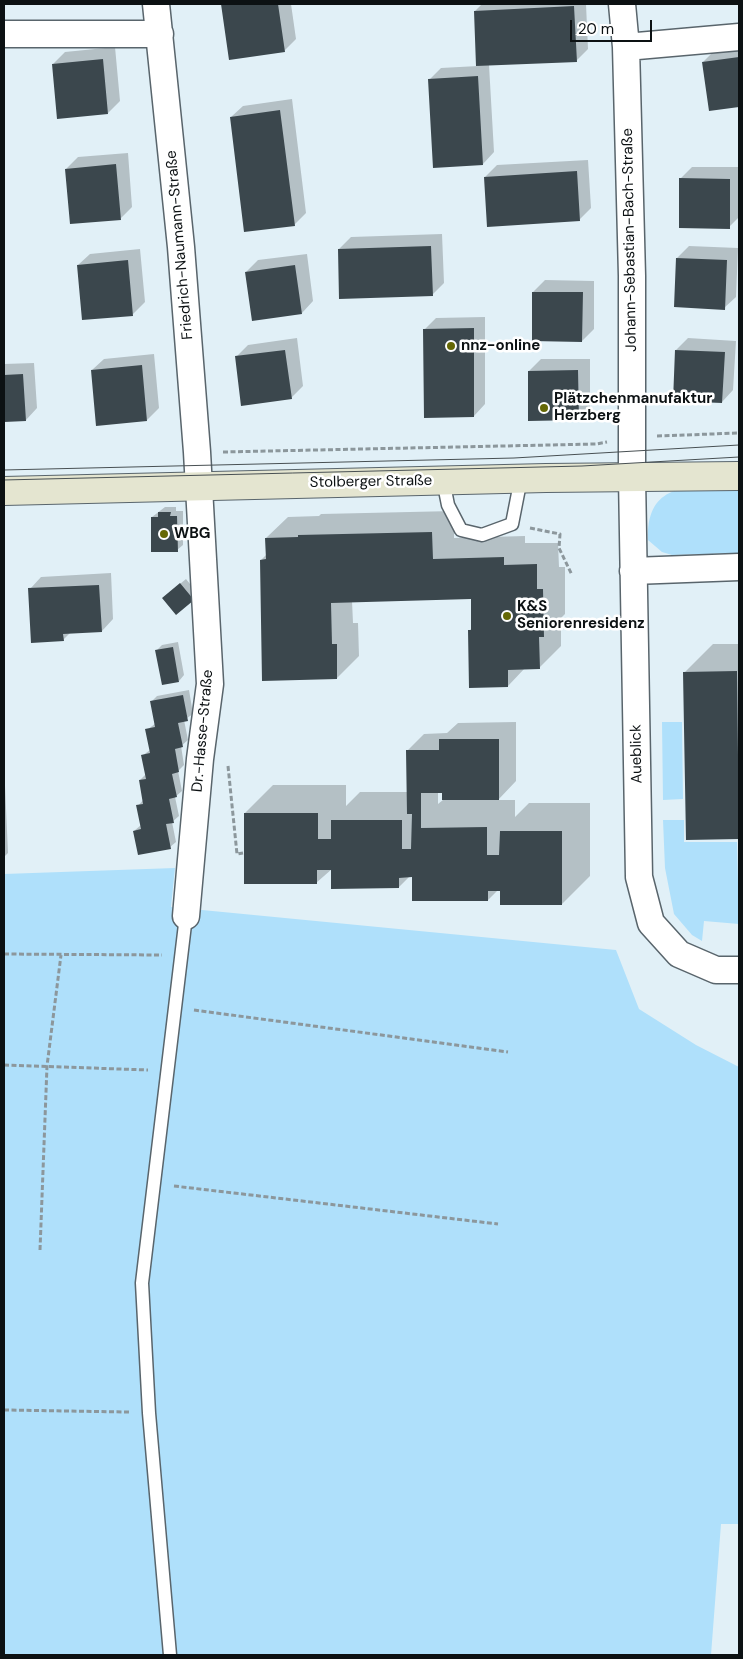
<!DOCTYPE html>
<html>
<head>
<meta charset="utf-8">
<style>
	body { margin:0 }
	#map { position:relative; width:743px; height:1659px; overflow:hidden; background:#e1f0f7; font-family:"DM Sans",sans-serif }
	canvas { display:block }
	.frame { position:absolute; inset:0; border:5px solid #0c1113; pointer-events:none }
	.scale { position:absolute; left:570px; top:20px; width:82px; height:22px; box-sizing:border-box; border:2px solid #0c1113; border-top:0; padding-left:6px; font-size:15px; line-height:18px; white-space:nowrap; color:#0c1113; -webkit-text-stroke:4px #fff; paint-order:stroke }
</style>
</head>
<body>
<div id="map">
<canvas width="743" height="1659"></canvas>
<div class="frame"></div>
<div class="scale">20 m</div>
</div>
<script>
const c = document.querySelector('canvas').getContext('2d');
c.lineJoin = 'round';
function fillPath(path, color) { c.fillStyle = color; c.fill(path, 'evenodd'); }
function trace(path, color, width, dash) { c.strokeStyle = color; c.lineWidth = width; c.lineCap = dash ? 'butt' : 'round'; c.setLineDash(dash || []); c.stroke(path); }
function drawText(font, color, halo, rows, align = 'center') {
  c.font = font + ' "DM Sans",sans-serif'; c.lineWidth = 5; c.setLineDash([]); c.textBaseline = 'middle'; c.strokeStyle = halo; c.fillStyle = color; for (const [text, x, y, turn = 0] of rows) {
    c.save(); c.translate(x, y); c.rotate((+turn || 0) * Math.PI / 180); c.textAlign = isNaN(turn) ? turn : align; if (halo) c.strokeText(text, 0, 0); c.fillText(text, 0, 0); c.restore();
  }
}
fillPath(new Path2D(`
	M739,486V553L672,555L662,552L648,540C646,479 694,487 739,486Z
	M662,722H682L683,799L663,800Z
	M663,820H684V842H737L739,924L704,921L702,941L692,935L674,914L665,868Z
	M175,868L171,907L616,950L639,1009L696,1045L739,1067V1524H721L711,1655H4V874Z`), '#afe0fb');
fillPath(new Path2D(`
	M222,4H291L296,39L284,51L230,58Z
	M482,4H586L588,49L576,61L489,65L494,152L483,164L429,80L441,68L478,66L475,11Z
	M115,47L120,101L108,113L53,64L65,52Z
	M739,47V106L710,110L703,62L715,50Z
	M292,99L306,213L294,225L231,117L243,106Z
	M128,153L132,207L121,218L66,169L78,157Z
	M588,160L591,208L579,220L485,177L497,165Z
	M692,167H739V217L729,227L680,179Z
	M442,234L444,283L432,295L339,249L351,237Z
	M689,246L738,248L736,297L724,308L675,306L677,258Z
	M140,249L145,302L133,314L83,319L78,265L90,254Z
	M307,254L313,301L302,313L246,272L258,260Z
	M545,280L594,281V329L582,341L533,292Z
	M485,317V404L474,416L425,329L436,318Z
	M297,338L303,386L291,398L236,357L248,345Z
	M688,338L736,341L733,390L722,402L676,350Z
	M154,354L159,408L147,420L92,370L104,359Z
	M541,359H590V407L578,419L529,371Z
	M34,363L37,408L26,420L4,421V364Z
	M165,507H176V511H183V545L177,550L152,517Z
	M454,511V538L525,536V543H558L559,567H565V614L561,618V646L539,668H525L508,686L469,631L473,627L472,598L352,601L353,623H358L359,656L337,678L261,560L267,554L266,538L288,517L319,516L321,514Z
	M111,573L113,619L102,631L71,632L63,640L30,589L41,577Z
	M186,579L198,594L193,599L169,593Z
	M178,642L184,675L179,681L157,650L162,645Z
	M713,644H739V838H687L685,672Z
	M189,690L193,714L184,720L188,740L181,746L184,765L178,771L182,791L175,797L179,816L172,822L176,842L170,847L134,831L141,825L138,806L144,799L140,780L146,774L142,756L150,750L147,730L156,723L151,702L157,696Z
	M516,722V781L498,800H515V817L529,803H590V876L562,904L501,890H498L488,900L413,876H410L399,887L332,869L316,883L245,813L273,785H346V806L360,792H408L407,751L424,734L447,733L458,723ZM438,791H443V800L438,804Z
	M4,763L8,853L4,857Z`), '#0003');
fillPath(new Path2D(`
	M221,4H278L285,52L229,60Z
	M574,6L577,62L476,66L474,11Z
	M739,57V107L709,111L702,62Z
	M103,59L108,114L57,119L52,64Z
	M478,76L483,165L433,168L428,79Z
	M280,110L295,226L244,232L230,117Z
	M116,164L121,220L70,224L65,169Z
	M577,171L580,221L487,227L484,177Z
	M679,178L730,179V229L679,228Z
	M431,246L433,296L339,299L338,249Z
	M676,258L727,260L725,310L674,307Z
	M128,260L133,316L82,320L77,265Z
	M295,265L302,314L252,321L245,272Z
	M532,292H583L582,342L532,341Z
	M474,328V417L424,418L423,329Z
	M285,350L292,399L241,406L235,356Z
	M675,350L725,352L722,403L673,401Z
	M142,365L147,421L96,426L91,370Z
	M578,370L579,420L528,421V371Z
	M23,374L26,421L4,422V375Z
	M158,512H171L170,516H177L178,552H151V517H158Z
	M432,532L433,559L504,557V565L537,564V589H543L544,637H539L540,669L508,670V687L469,688L468,630H471V599L331,603L332,644H337V679L262,681L260,560L266,559L265,538L298,537V535Z
	M180,583L194,600L176,615L162,598Z
	M99,585L102,632L63,634L64,641L31,643L28,588Z
	M173,647L179,682L162,685L155,650Z
	M737,671L739,839L686,840L683,672Z
	M183,695L188,721L178,723L183,747L175,749L179,772L172,774L177,797L169,799L174,823L166,824L171,849L138,855L133,831L141,829L136,805L143,804L139,780L146,779L141,755L150,753L145,729L155,727L150,701Z
	M439,739H499V800H442V793H421V828L487,827V855H499L500,831H562V905H500V891H488V901H412V877L399,878V888L331,889V870H317V884H244V813H318V839H331V820H402V849H411L412,814H407L406,750H439Z`), '#3b474d');
const lane = new Path2D(`
	M443,480L448,505L461,530L482,535L512,524L521,478
	M170,1655L149,1413L142,1283L186,916`);
const street = new Path2D(`
	M156,4L181,247L197,452L210,684L200,759L186,916
	M622,4L626,47L632,276V477L639,877L651,923L679,954L716,970H739
	M4,34H160
	M626,47L739,37
	M633,571L739,567`);
const secondary = new Path2D(`
	M4,491L546,478L739,476`);
trace(lane, '#59656c', 15);
trace(street, '#59656c', 29);
trace(secondary, '#59656c', 30);
trace(new Path2D(`
	M657,436L739,433
	M223,452L596,444L607,442
	M530,528L560,534L559,548L572,575
	M228,766L237,854L243,853
	M4,954L162,955
	M194,1010L508,1052
	M4,1065L148,1070
	M174,1186L498,1224
	M40,1250L47,1066L61,955
	M4,1410L129,1412`), '#8c979c', 3, [5, 2.5]);
trace(lane, '#fff', 12);
trace(street, '#fff', 26);
trace(secondary, '#e4e5d0', 28);
trace(new Path2D(`
	M4,470L514,458L739,445
	M4,480L582,466L739,457`), '#485053', 1);
for (const [x, y, r, color] of [
	[451,346,5,"#656805"],
	[544,408,5,"#656805"],
	[164,534,5,"#656805"],
	[507,616,5,"#656805"]
]) { const dot = new Path2D(); dot.arc(x, y, r, 0, 2 * Math.PI); c.fillStyle = color; c.fill(dot); trace(dot, '#fff', 2); }
drawText('15px', '#0c1113', '#fff', [
	["Johann-Sebastian-Bach-Straße",630,240,-91],
	["Friedrich-Naumann-Straße",180,245,-95],
	["Stolberger Straße",371,482,-1],
	["Dr.-Hasse-Straße",203,731,-85],
	["Aueblick",637,754,-91]
]);
drawText('bold 15px', '#0c1113', '#fff', [
	["nnz-online",461,346],
	["Plätzchenmanufaktur",554,399],
	["Herzberg",554,416],
	["WBG",174,534],
	["K&S",517,607],
	["Seniorenresidenz",517,624]
], 'left');
</script>
</body>
</html>
